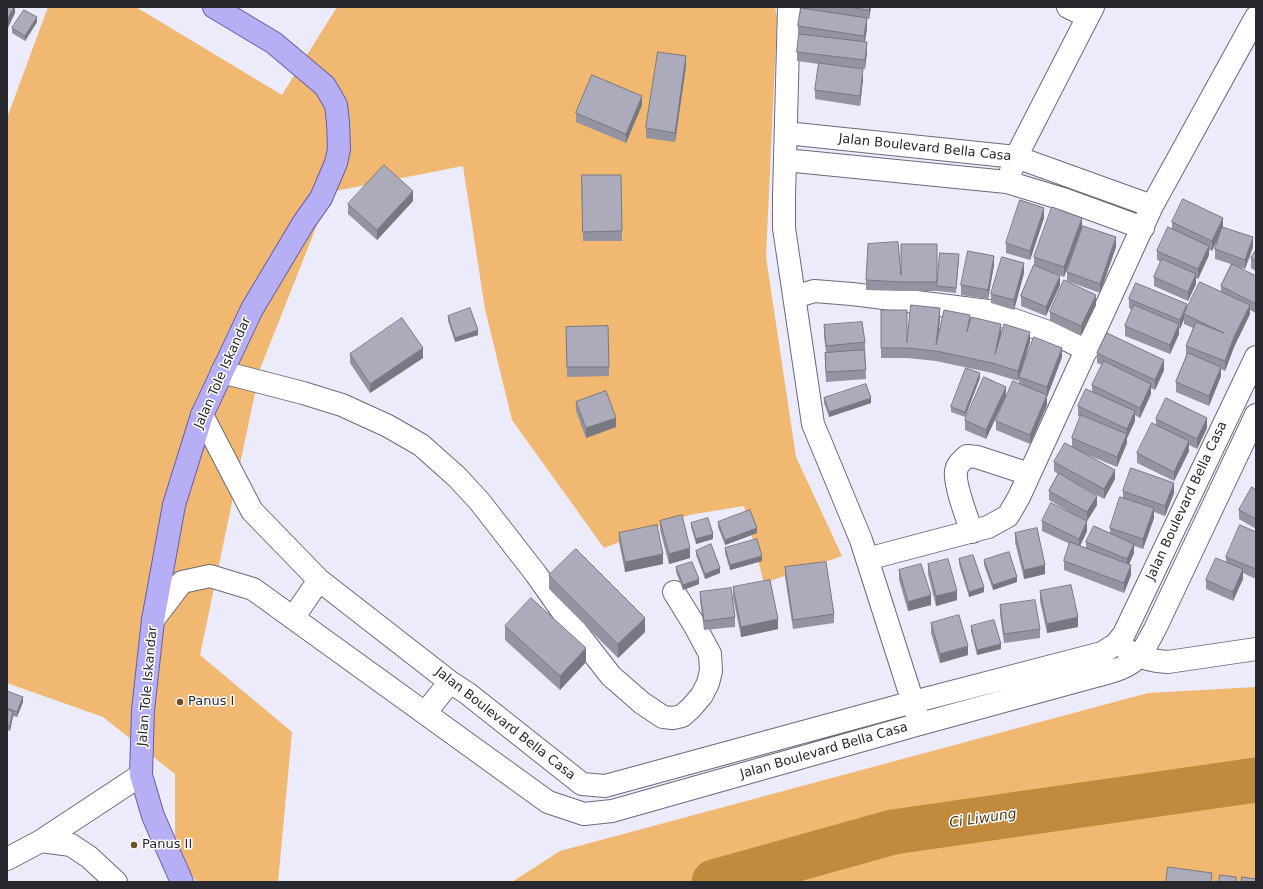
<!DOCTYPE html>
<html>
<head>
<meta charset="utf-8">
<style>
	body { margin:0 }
	#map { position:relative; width:1263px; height:889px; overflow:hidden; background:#ebebfc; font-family:"DejaVu Sans",sans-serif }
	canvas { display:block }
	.frame { position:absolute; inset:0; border:8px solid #28282f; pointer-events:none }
</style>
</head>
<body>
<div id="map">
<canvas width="1263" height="889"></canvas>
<div class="frame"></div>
</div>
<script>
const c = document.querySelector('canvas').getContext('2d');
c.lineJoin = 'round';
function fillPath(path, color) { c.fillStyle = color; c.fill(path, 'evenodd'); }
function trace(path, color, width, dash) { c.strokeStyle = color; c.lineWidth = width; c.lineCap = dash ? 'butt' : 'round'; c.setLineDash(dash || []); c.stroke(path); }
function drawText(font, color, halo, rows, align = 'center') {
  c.font = font + ' "DejaVu Sans",sans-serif'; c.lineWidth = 3; c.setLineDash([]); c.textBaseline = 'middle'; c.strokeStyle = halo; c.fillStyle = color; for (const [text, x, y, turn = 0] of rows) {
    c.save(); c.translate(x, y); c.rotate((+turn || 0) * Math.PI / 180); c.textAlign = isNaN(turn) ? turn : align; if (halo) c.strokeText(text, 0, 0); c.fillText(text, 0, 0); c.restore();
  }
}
fillPath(new Path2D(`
	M48,7H136L282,95L337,7H775L777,19L766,257L796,457L842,556L764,583L744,506L689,515L604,548L512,420L485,309L463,166L330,192L260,369L200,655L292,732L278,882H197L175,853V774L103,717L7,683V118Z
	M1256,687V881L512,882L560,851L1148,693Z`), '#f0b871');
trace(new Path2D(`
	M714,882L893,832L1256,780`), '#c18a3d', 45);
const minor = new Path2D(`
	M789,7L784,196V228L813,424L861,540L917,715
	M1068,7L1088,17
	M786,133L1016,157L1152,206
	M785,160L1007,182L1066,200L1143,228
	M1011,171L1016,157L1093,7
	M795,297L814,291L852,294L988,311L1057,335L1087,350
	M222,372L303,393L342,405L388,426L421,445L457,477L480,502L536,574L579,635L611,676L642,703L663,717L673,718L682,716L691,708L702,695L708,683L711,671L710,654L695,626L674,592
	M202,415L252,511L319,580L450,682L467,693L582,784L605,786L913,702L1102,653L1116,644L1124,634L1256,357
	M972,532C967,518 954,484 956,471C957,464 962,461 967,456L977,457L1029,474
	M867,559L988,527L1008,516L1019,497L1152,206L1256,17
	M293,618L319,580
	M153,620L182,582L210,576L253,589L548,802L584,814L612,811L920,724L1096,676C1110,672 1129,668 1139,656C1145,648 1150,638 1155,629L1256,415
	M1127,650C1141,658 1151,661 1168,662L1256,649
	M425,713L450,682
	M41,841L71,845L89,857L116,882
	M7,859L41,841L141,775`);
const major = new Path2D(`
	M182,882L153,816L141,775L143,710L153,620L174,505L202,415L252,309L304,222L321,198L336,163L339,149L338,122L336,105L325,86L274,43L214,7`);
trace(minor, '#6a6a79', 24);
trace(major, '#665dab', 24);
trace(minor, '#fff', 22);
trace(major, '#b7aff5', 22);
fillPath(new Path2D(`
	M802,7H871L869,19H867V28L865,42L867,52L865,69L852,68L863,79L860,106L815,99V90L819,64L797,61V52L799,36H798V26Z
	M37,22L25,41L12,33V28Z
	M686,66L675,142L646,138V128Z
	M642,105L626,143L576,122V113Z
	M582,175H621L622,241H583Z
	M413,201L377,240L348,214V204Z
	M1044,218L1030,260L1006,253V243Z
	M1172,222L1223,227L1253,247L1245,269L1237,267L1256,276V313L1250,310V314L1234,347L1225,371L1221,369V376L1209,406L1176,392V382L1186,356V346L1193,328L1184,324V319L1180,329L1179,328V334L1170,354L1125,336V326L1132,310L1129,308V299L1187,309L1221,291V286L1231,264L1215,259V249L1219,235L1212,251L1209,250V255L1198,279L1196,278V284L1188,301L1154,286V277L1161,262L1157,260V251L1172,229Z
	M1082,228L1064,277L1054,273L1060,285L1046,316L1021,306V296L1034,265V257Z
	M937,244V286L959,259L956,293L937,291H901L866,290V280L901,275Z
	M1116,247L1100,293L1067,281V272Z
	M1256,250V271L1251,268V258Z
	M994,265L988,299L961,295V285Z
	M1024,273L1014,310L991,303V294Z
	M1096,305L1081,336L1050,321V312Z
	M881,310L907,341L940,318L938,336L970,320L1001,334L1030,342L1021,371L1062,357L1047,397V405L1030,444L996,430V421L1019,384V378L1018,381L992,373L936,361L907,358H881Z
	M448,316L478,335L455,342L448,321Z
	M824,325L865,342L866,379L826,382L825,362V353H826L824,335Z
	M608,326L609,376L567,377L566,327Z
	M1097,353L1164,370L1155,390L1151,388V394L1140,418L1135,415V421L1127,438V443L1117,467L1083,453L1115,479L1104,499L1077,484L1097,505L1087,521V531L1080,546L1086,548V542L1110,533V528L1123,498V491L1174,493L1165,516L1154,512V518L1143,549L1134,546V553L1129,564L1131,575L1124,593L1064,570V561L1070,544L1042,531V521L1073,514L1049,500V491L1058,474L1054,471V462L1072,447V438L1081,417L1078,416V406L1092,392V385L1102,365L1097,363Z
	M350,354L423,358L370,393L350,363Z
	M980,378L965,417L951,412V407Z
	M1006,396L986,439L965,430V420Z
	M824,398L871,403L829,417L824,403Z
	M576,402L616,427L586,438L576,411Z
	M1156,419L1207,428L1197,449L1189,445V451L1174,481L1137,463V453L1156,425Z
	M1256,490V529L1239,519V510Z
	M660,521L690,558L669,564L660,530Z
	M718,522L757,533L725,545L718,527Z
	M691,523L713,539L696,544L691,527Z
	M1256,532V579L1243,573V579L1233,601L1206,589V580L1226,562V557Z
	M619,533L663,564L625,572L619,542Z
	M1015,533L1045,574L1024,579L1015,542Z
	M725,548L762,561L730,570L725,553Z
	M696,551L720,573L705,579L696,555Z
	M959,559L984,592L969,597L959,564Z
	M984,560L1017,582L993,590L984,565Z
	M928,564L957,600L936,606L928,574Z
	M676,567L699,584L683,590L676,572Z
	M785,567L834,614V623L793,629L785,577Z
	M899,570L931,605L908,611L899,580Z
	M549,575L645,632L618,658L549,589Z
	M733,587L778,629L741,637L733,597Z
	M1040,591L1078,627L1047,633L1040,601Z
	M700,592L735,617V627L704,630L700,601Z
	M1000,605L1040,629V638L1004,643L1000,614Z
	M931,623L968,655L940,663L931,633Z
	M505,626L586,662L560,690L505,640Z
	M971,626L1001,649L977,655L971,631Z
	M7,691L23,702L17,717L13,716L10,731L7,730Z`), '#9393a1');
fillPath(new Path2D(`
	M14,7H15V13L7,30V20Z
	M870,7H871L869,19V10Z
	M37,17V22L25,41V36Z
	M867,18V28L864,46V36Z
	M867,42V52L865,69V60Z
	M686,56V66L675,142V133Z
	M863,69V79L860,106V96Z
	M642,96V105L626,143V134Z
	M413,191V201L377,240V230Z
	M1044,208V218L1030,260V251Z
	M1082,218V228L1064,277V267Z
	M1223,218V228L1212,251V241Z
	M1116,237V247L1100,293V284Z
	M1253,237V247L1245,269V260Z
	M1209,246V255L1198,279V269Z
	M994,256V265L988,299V290Z
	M1024,263V273L1014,310V300Z
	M1196,274V284L1188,301V292Z
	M1060,276V285L1046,316V307Z
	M1096,295V305L1081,336V326Z
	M1187,304V314H1184V319L1180,329V320Z
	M1250,305V314L1234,347L1225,371V361L1234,337Z
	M940,308V318L937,351L936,345Z
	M1001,324V333L995,354Z
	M1179,324V334L1170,354V345Z
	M478,330V335L455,342V338Z
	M1030,332V342L1018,381V371Z
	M423,348V358L370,393V384Z
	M1062,348V357L1047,397V387Z
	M1164,360V370L1155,390V380Z
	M1221,367V376L1209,406V396Z
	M980,373V378L965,417V412Z
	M1151,384V394L1140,418V408Z
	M1006,387V396L986,439V430Z
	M1047,395V405L1030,444V435Z
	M871,398V403L829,417V412Z
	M1135,411V421L1127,438V429Z
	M616,418V427L586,438V428Z
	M1207,418V428L1197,449V439Z
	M1127,434V443L1117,467V457Z
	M1189,441V451L1174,481V472Z
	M1115,470V479L1104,499V489Z
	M1174,483V493L1165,516V506Z
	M1097,496V505L1087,521V531L1079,548V539L1087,522V512Z
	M1154,508V518L1143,549V539Z
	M757,528V533L725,545V540Z
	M713,534V539L696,544V539Z
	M1134,544V553L1127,569V559Z
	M690,548V558L669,564V554Z
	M663,554V564L625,572V562Z
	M762,556V561L730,570V565Z
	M1045,565V574L1024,579V570Z
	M1131,565V575L1124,593V583Z
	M720,568V573L705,579V574Z
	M1243,569V579L1233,601V592Z
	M1017,577V582L993,590V585Z
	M699,579V584L683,590V585Z
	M984,587V592L969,597V592Z
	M957,591V600L936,606V596Z
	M931,595V605L908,611V602Z
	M1078,617V627L1047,633V624Z
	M645,618V632L618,658V644Z
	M778,619V629L741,637V627Z
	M1001,644V649L977,655V650Z
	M968,646V655L940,663V654Z
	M586,648V662L560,690V676Z
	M23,697V702L17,717V712Z
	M13,711V716L10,731V726Z`), '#787883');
const building = new Path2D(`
	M7,7H14L7,20Z
	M850,7H870L869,10Z
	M801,8L867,18L864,36L798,26Z
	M24,10L37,17L25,36L12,28Z
	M799,34L867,42L865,60L797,52Z
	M658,52L686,56L675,133L646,128Z
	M819,63L863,69L860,96L815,90Z
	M592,75L642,96L626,134L576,113Z
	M384,165L413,191L377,230L348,204Z
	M582,175H621L622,231L583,232Z
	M1183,199L1223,218L1212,241L1172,222Z
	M1020,200L1044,208L1030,251L1006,243Z
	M1052,207L1082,218L1064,267L1034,257Z
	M1083,226L1116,237L1100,284L1067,272Z
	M1168,227L1209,246L1198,269L1157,251Z
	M1222,227L1253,237L1245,260L1215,249Z
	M898,242L901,275V244H937V282H901L866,280L868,244Z
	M1256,250V261L1251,258Z
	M968,251L994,256L988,290L961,285Z
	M940,253L959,254L956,288L937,286Z
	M1002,257L1024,263L1014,300L991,294Z
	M1162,259L1196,274L1188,292L1154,277Z
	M1232,264L1256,276V304L1221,286Z
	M1034,265L1060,276L1046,307L1021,296Z
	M1064,280L1096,295L1081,326L1050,312Z
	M1200,282L1250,305L1234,337L1225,361L1186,346L1196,322L1224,333L1184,314Z
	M1136,283L1187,304L1180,320L1129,299Z
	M911,305L940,308L936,345L944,310L970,315L967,332L971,317L1001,324L995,354L1004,324L1030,332L1018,371L992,363L936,351L907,348H881V310H907V342Z
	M1134,305L1179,324L1170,345L1125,326Z
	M470,308L478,330L455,338L448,316Z
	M402,318L423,348L370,384L350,354Z
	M862,322L865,342L826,346L824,325Z
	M608,326L609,367H567L566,327Z
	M1107,333L1164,360L1155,380L1097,353Z
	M1034,337L1062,348L1047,387L1019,377Z
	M864,350L866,370L826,372L825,353Z
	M1188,353L1221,367L1209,396L1176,382Z
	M1104,361L1151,384L1140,408L1092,385Z
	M966,368L980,373L965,412L951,407Z
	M984,377L1006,387L986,430L965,420Z
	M1013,381L1047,395L1030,435L996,421Z
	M866,384L871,398L829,412L824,398Z
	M1086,389L1135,411L1127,429L1078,406Z
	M606,391L616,418L586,428L576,402Z
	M1166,398L1207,418L1197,439L1156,419Z
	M1081,415L1127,434L1117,457L1072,438Z
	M1152,423L1189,441L1174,472L1137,453Z
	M1065,443L1115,470L1104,489L1054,462Z
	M1131,468L1174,483L1165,506L1123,491Z
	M1059,473L1097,496L1087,512L1049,491Z
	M1252,487L1256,490V519L1239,510Z
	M1120,497L1154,508L1143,539L1110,528Z
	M1051,503L1087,521L1079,539L1042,521Z
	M750,510L757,528L725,540L718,522Z
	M682,515L690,548L669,554L660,521Z
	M708,518L713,534L696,539L691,523Z
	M657,525L663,554L625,562L619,533Z
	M1240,525L1256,532V569L1226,557Z
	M1094,526L1134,544L1127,559L1086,542Z
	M1037,528L1045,565L1024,570L1015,533Z
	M757,539L762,556L730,565L725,548Z
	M1070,542L1131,565L1124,583L1064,561Z
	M711,544L720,568L705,574L696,551Z
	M576,549L645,618L618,644L549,575Z
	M1009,552L1017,577L993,585L984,560Z
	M973,555L984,587L969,592L959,559Z
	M1216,558L1243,569L1233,592L1206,580Z
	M948,559L957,591L936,596L928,564Z
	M692,562L699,579L683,585L676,567Z
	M826,562L834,614L793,620L785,567Z
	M921,564L931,595L908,602L899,570Z
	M770,580L778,619L741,627L733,587Z
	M1071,585L1078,617L1047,624L1040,591Z
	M731,588L735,617L704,621L700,592Z
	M531,598L586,648L560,676L505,626Z
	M1035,600L1040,629L1004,634L1000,605Z
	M959,615L968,646L940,654L931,623Z
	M994,620L1001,644L977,650L971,626Z
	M7,691L23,697L17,712L7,708Z
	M7,710L13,711L10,726L7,725Z
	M1168,867L1212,873L1211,882H1166Z
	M1220,875L1236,877V882H1219Z
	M1242,877L1256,879V882H1242Z`);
fillPath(building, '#ababbb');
trace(building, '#787883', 1);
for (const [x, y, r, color] of [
	[180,702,4,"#6f5025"],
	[134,845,4,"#6f5025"]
]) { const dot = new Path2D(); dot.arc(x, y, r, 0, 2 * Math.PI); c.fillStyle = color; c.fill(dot); trace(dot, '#fff', 1.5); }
drawText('13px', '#28282f', '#fff', [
	["Jalan Boulevard Bella Casa",925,148,6],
	["Jalan Tole Iskandar",223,373,-66],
	["Jalan Boulevard Bella Casa",1187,501,-65],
	["Jalan Tole Iskandar",148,686,-85],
	["Jalan Boulevard Bella Casa",505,724,38],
	["Jalan Boulevard Bella Casa",824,751,-16]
]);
drawText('13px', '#28282f', '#fff', [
	["Panus I",188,702],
	["Panus II",142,845]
], 'left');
drawText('italic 14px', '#503817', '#fff', [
	["Ci Liwung",983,819,-8]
]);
</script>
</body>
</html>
